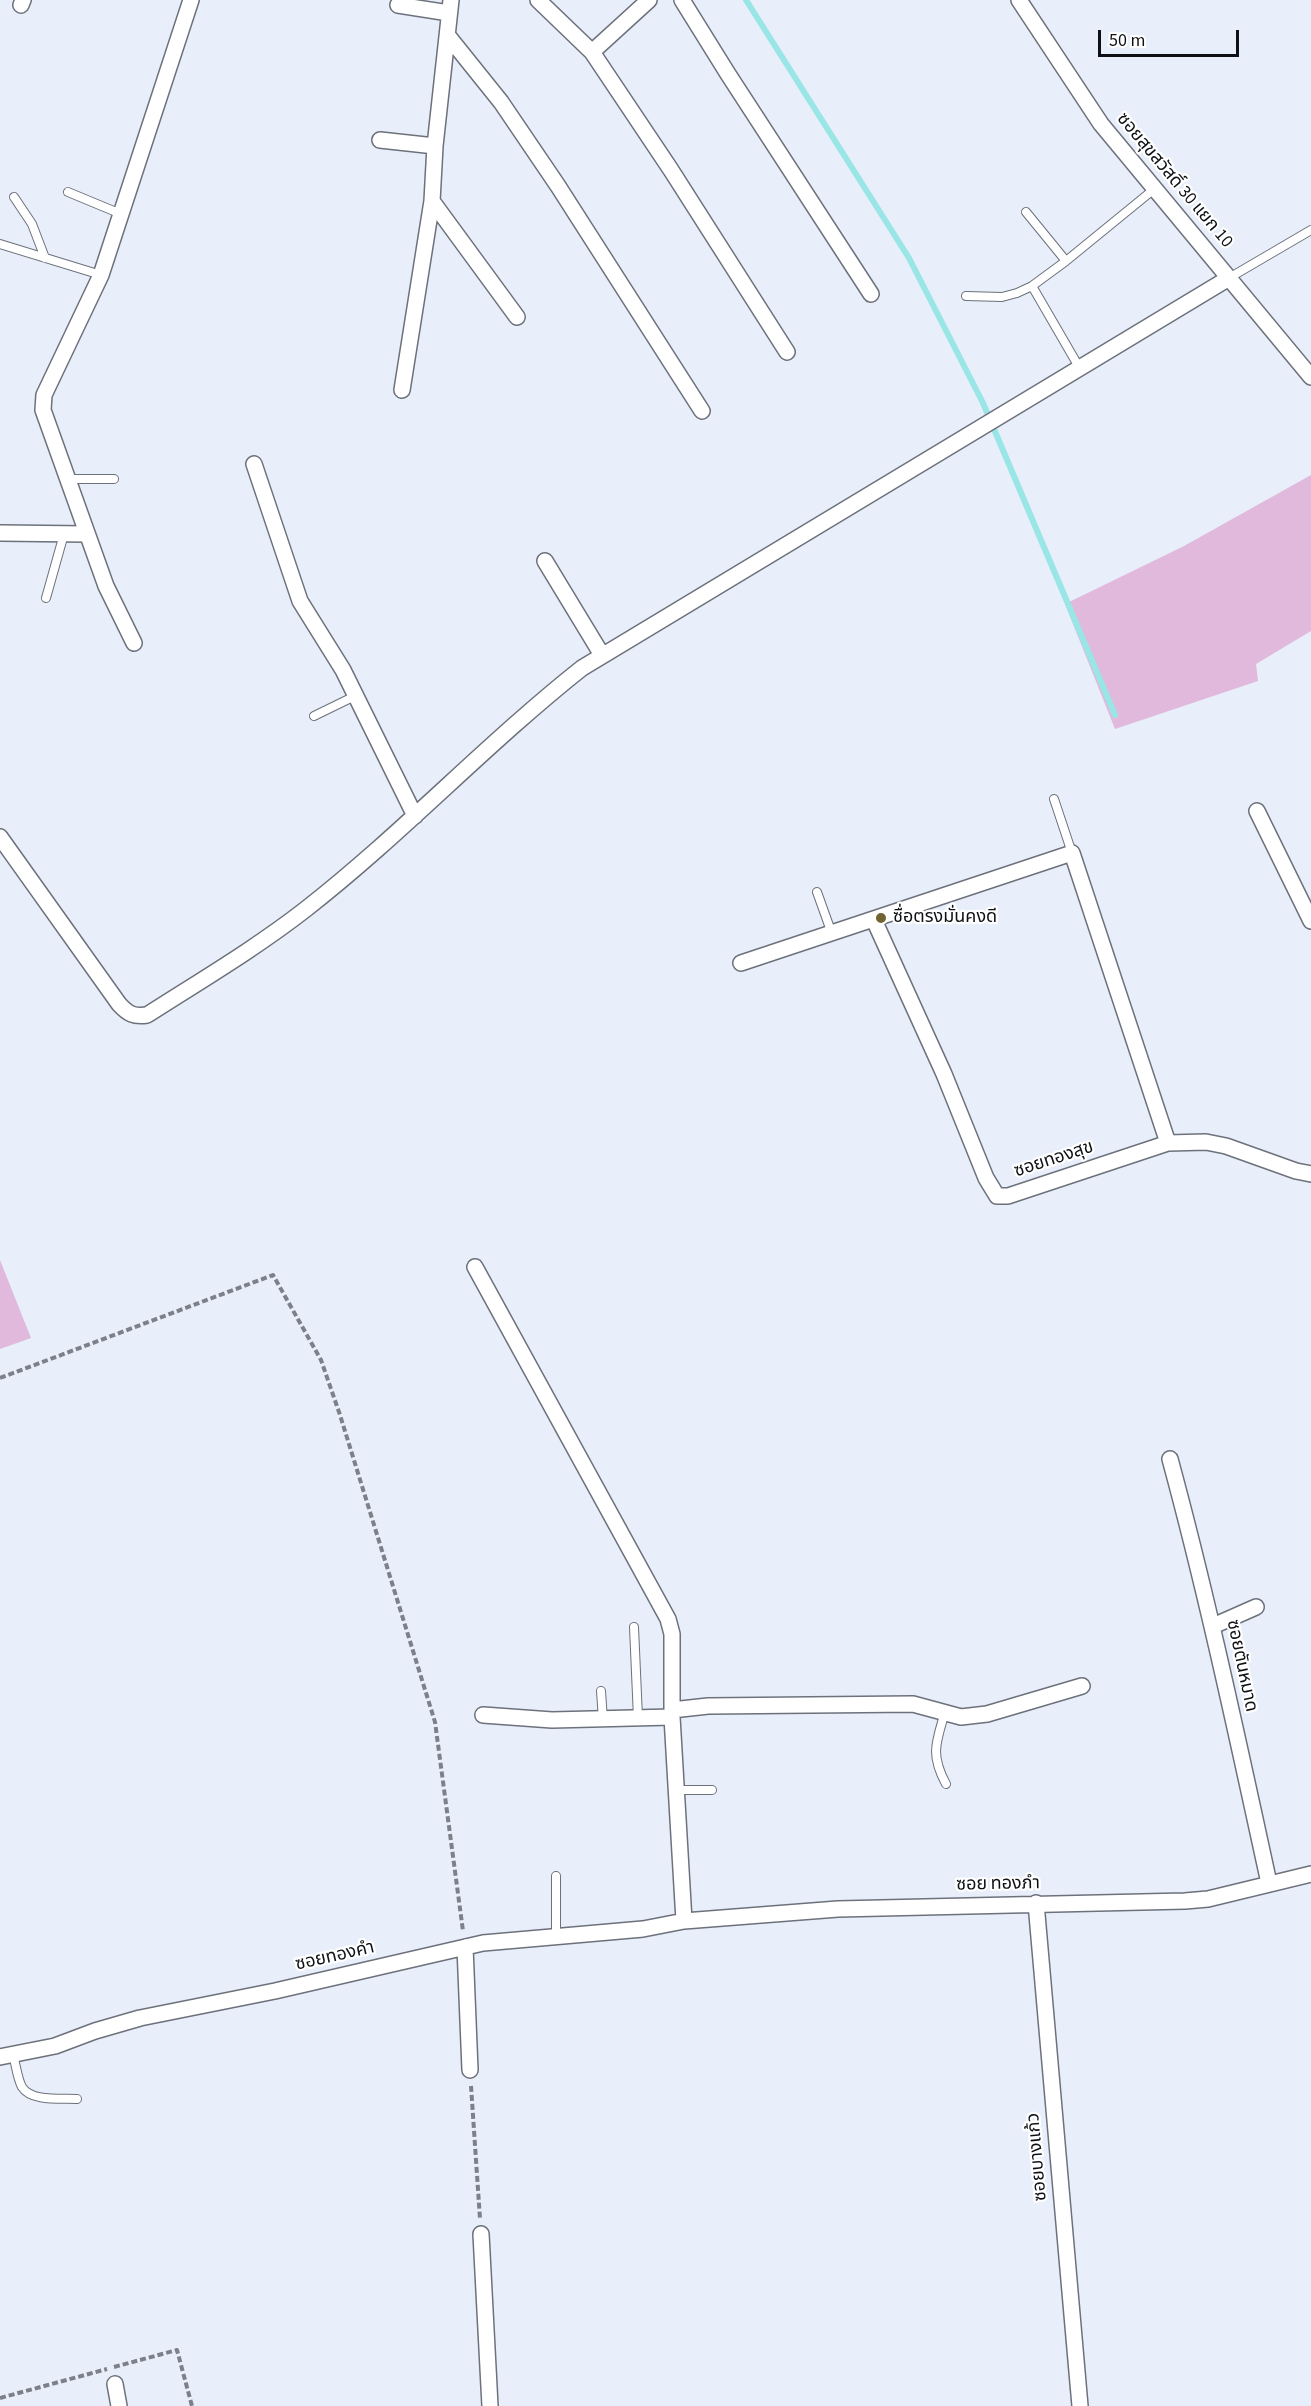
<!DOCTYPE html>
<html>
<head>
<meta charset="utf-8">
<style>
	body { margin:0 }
	#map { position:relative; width:1311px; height:2406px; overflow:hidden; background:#e8effa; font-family:"Source Sans 3",sans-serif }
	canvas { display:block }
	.scale { position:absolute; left:1098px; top:30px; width:141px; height:27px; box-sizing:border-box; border:3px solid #0e1014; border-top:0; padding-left:8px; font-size:18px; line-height:21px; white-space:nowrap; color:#0e1014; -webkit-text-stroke:4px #fff; paint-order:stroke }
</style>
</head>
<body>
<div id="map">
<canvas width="1311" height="2406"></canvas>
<div class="scale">50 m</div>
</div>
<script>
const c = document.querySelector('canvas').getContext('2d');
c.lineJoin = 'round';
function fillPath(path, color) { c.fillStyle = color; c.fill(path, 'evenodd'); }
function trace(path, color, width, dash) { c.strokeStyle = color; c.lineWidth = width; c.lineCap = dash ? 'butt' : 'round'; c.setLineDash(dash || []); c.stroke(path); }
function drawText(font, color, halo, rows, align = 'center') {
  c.font = font + ' "Source Sans 3","Noto Sans Thai",sans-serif'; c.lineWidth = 4.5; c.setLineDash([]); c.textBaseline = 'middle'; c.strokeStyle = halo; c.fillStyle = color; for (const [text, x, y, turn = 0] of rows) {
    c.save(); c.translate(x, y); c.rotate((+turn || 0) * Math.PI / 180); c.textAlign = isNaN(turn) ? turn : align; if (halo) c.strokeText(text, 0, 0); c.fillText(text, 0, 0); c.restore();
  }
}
fillPath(new Path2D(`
	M1311,475V631L1256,664L1258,681L1115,729L1065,604L1184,546Z
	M0,1260L31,1338L0,1349Z`), '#e0b9dc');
trace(new Path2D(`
	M746,0L909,258L983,403L1115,715`), '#9ae5e5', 6);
const service = new Path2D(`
	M68,192L121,214
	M14,197L32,224L45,258
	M1026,212L1066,261
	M0,244L101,275
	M1229,278L1311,230
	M1032,286L1079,367
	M966,296L1002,297L1017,293L1032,286L1066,261L1153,190
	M68,479H114
	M46,598L64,534
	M314,716L355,696
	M1054,799L1072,853
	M817,892L831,931
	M634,1627L638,1718
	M601,1691L603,1720
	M945,1712C936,1743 930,1754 946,1784
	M676,1790H712
	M556,1937V1876
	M13,2055C16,2064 17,2078 22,2087C31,2102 62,2098 77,2099`);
const minor = new Path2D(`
	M538,0L592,52L671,170L787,352
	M682,0L728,74L871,294
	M1019,0L1101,124L1311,377
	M21,5L23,0
	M398,5L449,13
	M448,36L501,102L558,186L702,411
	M592,52L649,0
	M380,140L435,146
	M432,201L517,317
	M402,390L432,201L435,146L451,0
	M254,464L300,601L343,670L415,816
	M0,533L86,534
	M545,561L602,655
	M134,643L106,586L43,410L44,395L101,275L191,0
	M1257,811L1311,921
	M0,837L119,1004C128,1014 134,1017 147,1015C200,981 256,948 306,909C402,834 486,744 582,668L1229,278
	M874,920L944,1074L986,1178L997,1196H1008L1168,1143L1206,1142L1226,1146L1296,1171L1311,1174
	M741,963L1072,853L1168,1143
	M475,1267L668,1619L672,1634V1717L684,1921
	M1170,1459C1208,1599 1238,1741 1269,1883
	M1213,1626L1256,1607
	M672,1710L708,1706L913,1704L961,1717L987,1714L1082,1686
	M483,1715L552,1720L672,1717
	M1036,1903L1080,2406
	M465,1947L470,2070
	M0,2057L55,2046L95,2031L140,2018L275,1991L483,1943L643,1929L684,1921L838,1909L1185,1901L1208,1899L1311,1874
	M481,2234L490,2406
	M115,2384L119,2406`);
trace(service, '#6c717b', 10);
trace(minor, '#6c717b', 18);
trace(new Path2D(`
	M0,1378L273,1275L321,1360L340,1415L435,1722L463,1931
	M471,2086L480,2219
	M114,2367L177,2350L192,2406
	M0,2398L107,2369`), '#7c8088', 4, [6, 3]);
trace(service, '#fff', 8);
trace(minor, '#fff', 15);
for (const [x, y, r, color] of [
	[881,918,6,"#716431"]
]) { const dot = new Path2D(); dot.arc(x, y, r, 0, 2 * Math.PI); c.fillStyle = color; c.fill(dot); trace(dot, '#fff', 2); }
drawText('18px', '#0e1014', '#fff', [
	["ซอยสุขสวัสดิ์ 30 แยก 10",1174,181,50],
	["ซอยทองสุข",1054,1160,-18],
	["ซอยตันหมาด",1241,1666,78],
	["ซอย ทองภํา",998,1885,-1],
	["ซอยทองคำ",335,1957,-13],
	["ซอยบางแก้ว",1038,2157,-95]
]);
drawText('18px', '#0e1014', '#fff', [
	["ซื่อตรงมั่นคงดี",893,918]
], 'left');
</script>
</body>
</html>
